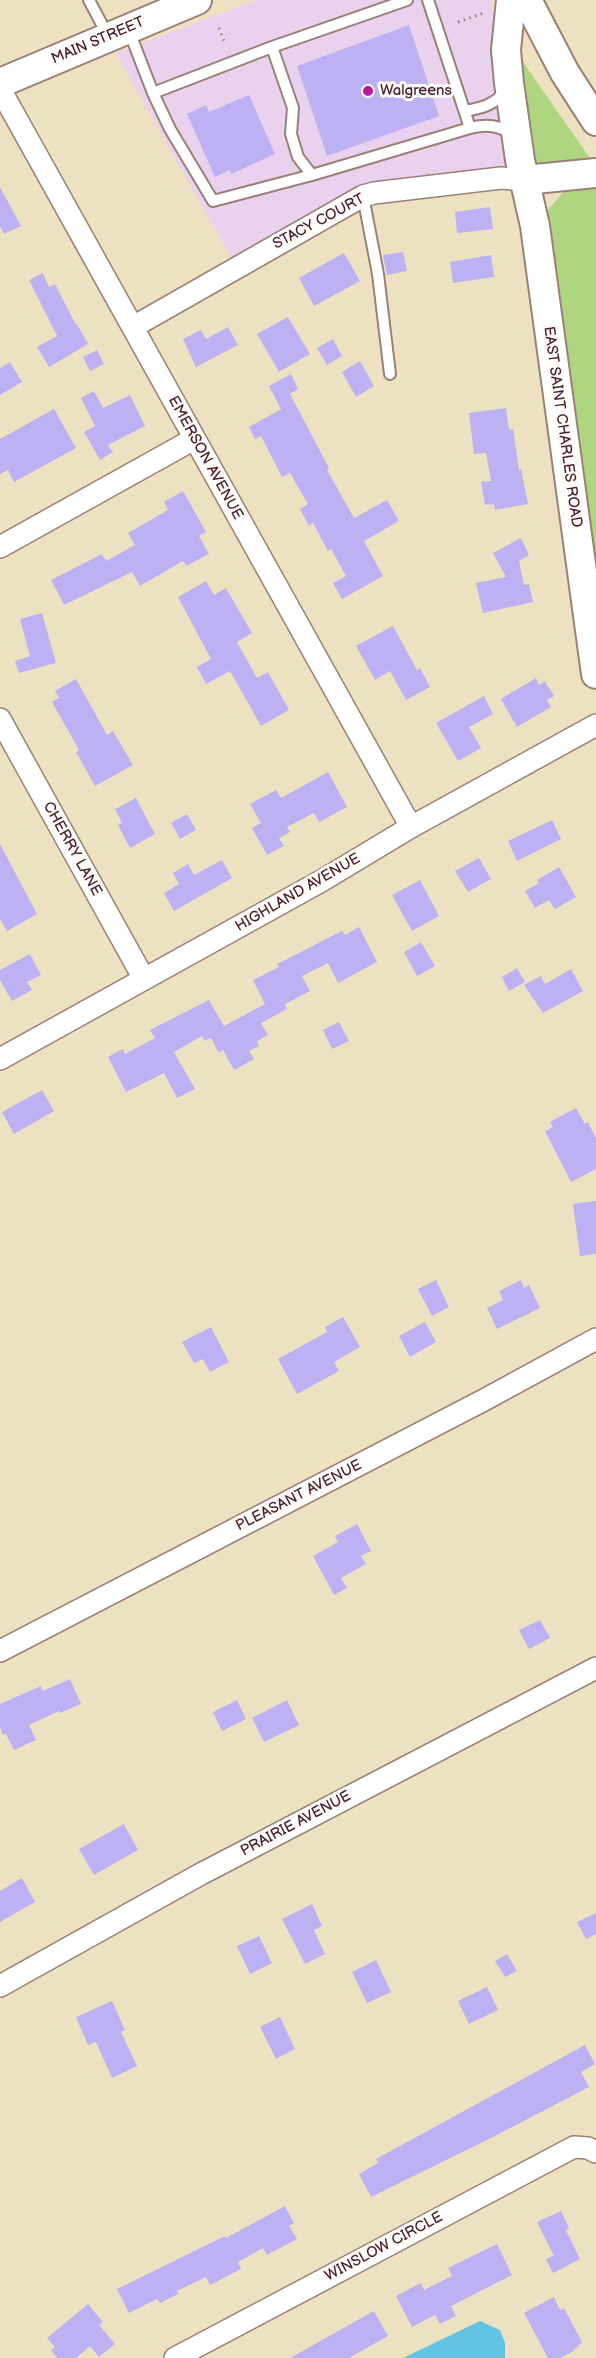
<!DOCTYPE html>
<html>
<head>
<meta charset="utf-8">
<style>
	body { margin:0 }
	canvas { display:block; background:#ece2c1 }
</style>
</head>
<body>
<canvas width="596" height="2358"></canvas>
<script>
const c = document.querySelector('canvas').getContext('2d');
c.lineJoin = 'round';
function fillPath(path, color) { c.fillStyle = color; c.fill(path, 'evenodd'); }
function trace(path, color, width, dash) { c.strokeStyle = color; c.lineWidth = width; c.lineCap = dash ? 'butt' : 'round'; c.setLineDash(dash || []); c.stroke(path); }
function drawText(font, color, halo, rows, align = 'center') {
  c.font = font + ' "Balsamiq Sans",sans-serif'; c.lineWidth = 6; c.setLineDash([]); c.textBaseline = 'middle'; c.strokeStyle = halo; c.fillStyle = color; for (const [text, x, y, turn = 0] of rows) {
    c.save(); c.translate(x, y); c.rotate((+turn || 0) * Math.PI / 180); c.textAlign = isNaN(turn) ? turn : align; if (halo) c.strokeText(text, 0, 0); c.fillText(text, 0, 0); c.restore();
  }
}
fillPath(new Path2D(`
	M256,0H491L518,178L368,194L235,265L116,53Z`), '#e8d2ee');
fillPath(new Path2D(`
	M518,55L594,164L534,171Z
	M596,184V589L548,210L566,189Z`), '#afd580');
fillPath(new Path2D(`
	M480,2321L500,2330L505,2343V2358H403Z`), '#63c3e2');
fillPath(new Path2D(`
	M409,25L439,116L327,156L297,66Z
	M249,95L275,154L231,174L230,170L215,177L187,114L206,105L209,112Z
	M0,187L21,226L4,234L0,226Z
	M490,207L493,229L457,233L455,212Z
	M403,252L407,271L387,275L383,255Z
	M344,253L360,281L314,306L299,278Z
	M491,255L494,277L453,283L450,262Z
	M43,273L49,287L55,284L76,325L77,324L88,344L49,367L37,347L57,336L29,280Z
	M288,317L310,354L279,372L257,334Z
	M228,327L238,345L196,367L183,339L201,330L206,339Z
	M333,339L342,356L327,365L317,348Z
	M97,350L104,364L90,371L83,357Z
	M360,361L374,386L356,397L342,372Z
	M10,362L22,382L0,395V368Z
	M291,374L298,389L290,394L329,468L327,470L354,518L387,500L399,521L364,541L383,576L342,599L333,583L346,576L331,549L328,551L313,523L309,526L300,509L308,504L290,473L282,477L261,436L255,439L249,427L281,409L269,386Z
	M94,391L103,408L130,395L145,426L108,445L113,452L100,460L84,432L95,426L81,398Z
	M506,408L509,430L513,429L519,470L521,469L528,504L495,510L494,504L485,505L481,482L491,481L486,453L474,454L469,413Z
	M54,409L76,448L14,482L8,470L0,474V439Z
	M183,491L206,532L199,536L209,554L186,566L183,561L140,586L132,572L64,605L51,580L102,554L106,561L135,545L128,533L168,510L164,502Z
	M521,538L529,555L519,561L524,585L529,584L533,602L483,613L476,583L506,577L493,553Z
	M206,581L214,595L226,588L252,633L237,642L257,678L268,672L289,710L261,726L230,671L206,684L197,667L211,659L178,597Z
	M42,613L56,663L19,673L15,661L30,656L20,619Z
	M393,626L417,670L420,668L430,687L406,700L390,671L375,680L356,646Z
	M536,678L539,685L545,681L554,696L547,700L551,707L517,727L501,699Z
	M76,679L107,735L113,731L133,765L95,786L76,752L79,750L52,702L59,698L55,691Z
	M484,696L493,714L469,727L481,748L458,761L436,723Z
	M328,772L347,807L319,822L314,813L287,827L290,832L279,838L284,846L267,855L252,828L261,823L250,804L276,790L281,798Z
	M136,798L155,834L130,848L118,825L122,823L115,809Z
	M187,814L196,830L180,839L171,823Z
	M552,820L561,839L517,861L508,841Z
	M0,844L37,914L7,931L0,919Z
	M479,858L491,879L468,892L455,871Z
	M222,860L232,878L174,911L164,893L179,884L173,873L188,864L194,875Z
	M559,867L576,897L555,909L549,900L535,908L525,891L539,883L537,880Z
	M420,880L439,916L412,931L392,895Z
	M359,927L377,962L338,983L328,963L302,976L310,991L285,1004L287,1009L261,1023L268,1035L257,1041L259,1046L249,1051L254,1059L234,1070L223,1050L219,1053L211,1038L205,1041L202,1036L174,1052L195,1089L177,1098L164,1073L126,1092L108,1057L123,1049L125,1054L155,1038L150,1030L209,1000L224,1026L265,1004L253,980L279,967L277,964L342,931L345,935Z
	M421,942L435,966L417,976L404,952Z
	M30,954L41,975L27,982L32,990L12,1001L0,980V970Z
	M517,968L525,982L509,991L502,977Z
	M571,969L583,991L543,1013L524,985L541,976L545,984Z
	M339,1022L349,1041L332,1049L323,1030Z
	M42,1090L54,1111L14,1134L2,1112Z
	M576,1108L585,1124L588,1122L596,1138V1169L571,1182L545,1131L553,1127L550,1122Z
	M596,1201V1254L580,1256L573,1204Z
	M436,1280L449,1307L432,1316L418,1289Z
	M521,1280L524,1288L529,1285L540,1308L497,1329L487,1308L503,1300L499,1291Z
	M343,1317L360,1347L334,1362L339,1371L297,1394L278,1359L327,1332L325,1327Z
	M425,1322L436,1342L410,1357L399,1336Z
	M211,1327L229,1362L210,1372L203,1359L194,1363L182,1342Z
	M357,1524L371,1551L361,1556L366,1564L341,1578L347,1588L334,1595L313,1556L338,1542L335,1536Z
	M540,1620L550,1638L529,1649L519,1630Z
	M70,1679L81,1704L60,1713L59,1711L29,1725L36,1740L14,1750L6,1734L3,1735L0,1727V1704L41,1686L43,1691Z
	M237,1700L246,1719L222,1731L213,1712Z
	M287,1700L299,1725L264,1742L252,1718Z
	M124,1824L138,1850L94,1875L79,1849Z
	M22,1878L35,1902L0,1922V1891Z
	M312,1904L322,1926L314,1930L325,1954L305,1964L282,1919Z
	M596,1913V1934L586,1939L577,1922Z
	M259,1936L272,1963L250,1974L237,1946Z
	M507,1954L517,1971L505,1977L495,1961Z
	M376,1960L391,1992L367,2003L352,1972Z
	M487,1987L498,2010L469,2024L458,2001Z
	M112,2001L125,2030L121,2032L137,2066L112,2078L96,2042L88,2045L76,2017Z
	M280,2017L295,2049L276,2059L260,2027Z
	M585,2045L595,2064L581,2072L589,2087L493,2137L371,2197L359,2174L378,2163L376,2159Z
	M285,2206L294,2223L289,2226L297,2239L267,2255L263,2248L238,2262L241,2269L210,2285L206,2277L177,2291L178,2294L160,2303L157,2299L129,2313L117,2289L225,2236L226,2238Z
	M561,2211L569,2228L566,2230L580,2259L553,2273L546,2259L554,2256L537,2222Z
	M497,2244L512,2275L451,2306L456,2316L440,2324L435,2315L412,2327L396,2296L421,2283L424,2290L452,2276L448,2268Z
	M554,2297L560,2310L564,2308L582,2342L572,2352L560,2358H548L524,2313Z
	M88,2304L103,2322L99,2325L115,2344L99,2357L90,2346L76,2358H57L51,2350L55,2347L47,2338Z
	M374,2311L388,2336L349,2358H290Z`), '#beb1f3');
const lane = new Path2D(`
	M89,0L108,36
	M428,0L470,128
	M129,31L153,93L170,129L213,201L312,175L470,128C487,124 499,125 513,135
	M272,47L293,108L291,134L298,157L312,175
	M153,93L272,47L407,0
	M465,111C481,108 496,105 505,90
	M363,196L378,274L390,374`);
const street = new Path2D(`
	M0,89L411,827
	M133,327L363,196L374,193L501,178L525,180
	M0,547L194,439
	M0,719L144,979
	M0,1059L323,880L411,827L596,725
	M0,1651L484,1400L596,1339
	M0,1986L199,1875L596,1668
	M175,2358L574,2147L588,2148L596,2152`);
const secondary = new Path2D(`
	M511,0L506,50L509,83L520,160L535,226L596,674
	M527,0L565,73L596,121
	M0,83L197,0
	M525,180L596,173`);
trace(lane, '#9b8076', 14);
trace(street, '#9b8076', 24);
trace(secondary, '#9b8076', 32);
trace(new Path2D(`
	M458,22L484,13
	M219,28L224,41`), '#9b8076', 3, [1.5, 4.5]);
trace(lane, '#fff', 10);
trace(street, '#fff', 21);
trace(secondary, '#fff', 28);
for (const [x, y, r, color] of [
	[368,91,6,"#b5179e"]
]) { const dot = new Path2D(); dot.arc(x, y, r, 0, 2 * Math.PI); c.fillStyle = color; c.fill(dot); trace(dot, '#fdfcf7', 2); }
drawText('15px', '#4a1f2b', '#fdfcf7', [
	["MAIN STREET",98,41,-23],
	["STACY COURT",319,222,-28],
	["EAST SAINT CHARLES ROAD",562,427,82],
	["EMERSON AVENUE",205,458,61],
	["CHERRY LANE",72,849,61],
	["HIGHLAND AVENUE",298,893,-30],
	["PLEASANT AVENUE",299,1496,-27],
	["PRAIRIE AVENUE",296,1824,-28],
	["WINSLOW CIRCLE",384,2247,-28]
]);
drawText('15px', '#4a1f2b', '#fdfcf7', [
	["Walgreens",380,91]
], 'left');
</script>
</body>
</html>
